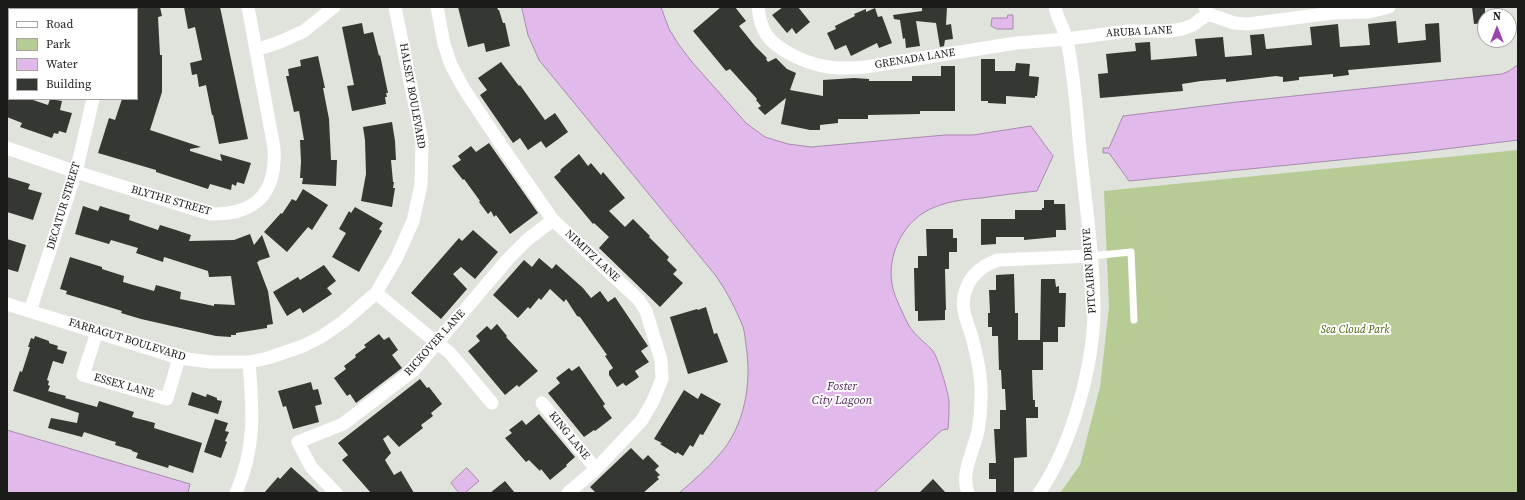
<!DOCTYPE html>
<html>
<head>
<meta charset="utf-8">
<style>
	body { margin:0 }
	#map { position:relative; width:1525px; height:500px; overflow:hidden; background:#e0e3dc; font-family:"Source Serif 4",serif }
	canvas { display:block }
	.frame { position:absolute; inset:0; border:8px solid #1b1c1a; pointer-events:none }
	.legend { position:absolute; left:8px; top:8px; width:130px; height:92px; box-sizing:border-box; background:#fff; border:1px solid #a4a4a3; margin:0; padding:5px 7px; list-style:none; font-size:12px; color:#1b1c1a }
	.legend li { display:flex; align-items:center; gap:8px; height:20px }
	.legend b { width:20px; border:1px solid #a4a4a3 }
	.north { position:absolute; left:1477px; top:8px; width:40px; height:40px; box-sizing:border-box; background:#fff; border:1px solid #a4a4a3; border-radius:50%; rotate:0deg; font-size:11px; font-weight:700; line-height:16px; text-align:center; color:#1b1c1a }
	.north::after { content:''; display:block; margin:auto; width:14px; height:18px; background:#9c43af; clip-path:polygon(50% 0,100% 100%,50% 72%,0 100%) }
</style>
</head>
<body>
<div id="map">
<canvas width="1525" height="500"></canvas>
<div class="frame"></div>
<ul class="legend">
<li><b style="height:5px;background:#fff"></b>Road</li>
<li><b style="height:11px;background:#b7cc95"></b>Park</li>
<li><b style="height:11px;background:#e2b9eb"></b>Water</li>
<li><b style="height:11px;background:#353732"></b>Building</li>
</ul>
<div class="north">N</div>
</div>
<script>
const c = document.querySelector('canvas').getContext('2d');
c.lineJoin = 'round';
function fillPath(path, color) { c.fillStyle = color; c.fill(path, 'evenodd'); }
function trace(path, color, width, dash) { c.strokeStyle = color; c.lineWidth = width; c.lineCap = dash ? 'butt' : 'round'; c.setLineDash(dash || []); c.stroke(path); }
function drawText(font, color, halo, rows, align = 'center') {
  c.font = font + ' "Source Serif 4",serif'; c.lineWidth = 4; c.setLineDash([]); c.textBaseline = 'middle'; c.strokeStyle = halo; c.fillStyle = color; for (const [text, x, y, turn = 0] of rows) {
    c.save(); c.translate(x, y); c.rotate((+turn || 0) * Math.PI / 180); c.textAlign = isNaN(turn) ? turn : align; if (halo) c.strokeText(text, 0, 0); c.fillText(text, 0, 0); c.restore();
  }
}
fillPath(new Path2D(`
	M7,7H26L27,9H9V79L7,78Z
	M1518,150V493H1060L1080,465L1100,387L1109,307L1104,191Z`), '#b7cc95');
const water = new Path2D(`
	M522,7H661L669,29L679,45L692,62L746,123L765,137L788,144L811,147L945,135H973L1031,126L1053,156L1037,191C1019,193 1001,195 982,198C966,199 950,201 935,207C903,219 885,257 893,289C896,300 902,311 906,320C913,335 922,339 932,350C938,356 948,392 949,401C949,410 949,420 948,429L942,430L874,493H679C693,481 707,469 719,455C745,426 752,383 746,345C745,339 745,333 743,327C736,309 727,292 716,276L539,60L528,35Z
	M1008,15H1013V29H997L991,26L992,18H1007Z
	M1518,65V140L1429,151L1129,181L1109,153H1103V148H1109L1123,116L1237,102L1502,74L1509,71Z
	M7,430L190,484L188,493H7Z
	M467,468L479,481L465,493H459L451,483Z`);
fillPath(water, '#e2b9eb');
trace(water, '#a68aac', 1);
fillPath(new Path2D(`
	M137,7H160L162,16L158,17L160,55H162V92L150,130L201,147L190,149V151L222,161L220,154L251,163L244,184L237,182L236,186L232,184L231,190L210,184L208,189L156,172V170L98,153L109,118L115,120L122,99H137Z
	M184,7H220L248,139L219,144L213,115H212L206,85L199,87L197,74L192,75L190,63L202,60L195,27L188,29Z
	M458,7H497L498,10H499L503,23H505L510,46L486,52L484,43L468,47Z
	M721,7H735L746,21L739,26L755,46L767,58L766,59L768,62L776,58L787,69L796,73L790,90L823,96V80L854,78L869,79V81H912V76H941V66H955V111H920V114L868,115V119H838V123L820,125V130H810L781,124L786,98L765,115L758,108L761,106L756,100L757,99L730,69L726,71L693,31Z
	M783,7H798L810,22L796,34L792,28L787,33L772,15Z
	M922,7H947L946,25L951,24L953,39L945,40L944,46L940,47L936,23L916,21L920,46L906,48L905,38L903,39L900,20L894,19L893,15L922,11Z
	M1472,7H1485V23L1474,24Z
	M875,8L878,17L882,16L892,43L879,48L877,43L851,56L846,45L835,50L827,33L836,29L835,26L855,16L854,14L866,9V12Z
	M1396,21L1398,43L1426,40L1425,24L1439,23L1441,62L1348,70L1349,75L1333,77V74L1299,77V80L1283,82V77L1276,76L1226,82V79L1201,81L1182,84L1183,91L1100,98L1098,74L1108,73L1106,54L1136,51L1135,43L1150,42L1151,60L1197,56L1195,39L1223,37L1225,57L1252,55L1250,35L1264,34L1266,49L1312,45L1310,27L1338,24L1340,47L1370,45L1368,24Z
	M362,23L364,34L373,32L379,56L380,55L388,93H386L387,97H385L386,104L352,111L347,86L354,85L342,27Z
	M318,56L325,88H323L329,119L331,160H337L336,186L302,184L303,178H300L301,162L300,140H304L299,111L294,112L286,76H289L288,69L301,66L300,60Z
	M981,59H995V71H1015L1016,63L1030,64L1029,76L1039,77L1037,96H1035V98L1006,96V104L988,103V101H981Z
	M501,62L519,86L520,85L545,120L555,113L568,132L546,148L541,141L528,150L520,138L513,143L480,95L487,90L478,78Z
	M7,99H30L48,105L50,99L62,101L60,110L72,113L66,133L59,131L58,134L54,133L52,138L20,127L22,123L7,117Z
	M392,122L395,141L396,160H391L393,182H394L393,188H395L392,207L361,201L366,174L365,140L363,127Z
	M489,143L538,213L510,234L496,215L494,217L491,211L488,214L479,202L480,201L464,179L463,180L452,166L461,160L458,156L471,146L476,152Z
	M579,154L588,166L591,163L601,175L603,172L625,198L609,211L625,227L633,219L650,236L649,237L669,257L667,260L677,270L673,274L683,283L660,307L599,248L609,237L594,223L593,224L554,177L561,171L560,170Z
	M7,177L30,184L28,189L42,193L33,220L7,212Z
	M303,189L328,205L312,230L308,227L287,252L264,232L281,213L282,214L292,199L296,201Z
	M1044,200H1054V204H1065L1066,230H1056V237L1024,240V237H996V244L981,245V219H1015V210H1042V208H1044Z
	M83,206L98,211L100,206L113,210L130,215L129,220L158,230L160,225L176,230L191,235L189,241L234,240L250,234L254,245L262,235L270,257L258,261L259,262H257L268,291L273,324L267,325V328L236,333V335H231V337L216,336L141,319L121,313L122,311L66,294L67,291L60,289L70,257L102,267V269L124,276L123,282L154,291L156,285L181,292L180,299L214,306V304L235,305L231,276L209,277L208,271L164,257L163,262L136,253L138,248L111,240L109,244L75,234Z
	M355,207L383,223L379,229L382,231L359,272L332,257L346,233L339,229L349,211L351,213Z
	M926,229H953V238H957V252H949V269H945L946,310H945V320L918,321V311H915L914,268H918V256H927Z
	M473,230L498,252L475,279L461,267L453,274L467,289L441,319L411,293L459,238L462,241Z
	M7,239L26,245L18,272L7,269Z
	M539,258L552,269L556,264L583,288L591,298L600,291L608,302L615,297L648,346L641,351L649,362L635,371L639,377L626,386L623,383L617,387L609,375V371L613,368L605,356L607,355L580,317L577,316L566,299L564,302L550,289L541,300L539,298L530,309L528,307L518,318L493,295L524,260L532,267Z
	M324,265L336,281L327,288L332,294L303,313L300,308L287,316L273,292L298,277L300,280Z
	M1014,274L1015,313H1018V340H1040L1041,279H1055L1056,287L1059,286V293H1066L1065,327H1058V342H1043V370H1032L1033,400H1035V407H1038V418H1026L1027,457L1014,458V492H996V479H989V463H996L994,429H1000V410H1006L1005,389H1002L1001,370H999L998,336H992V327H988V313H990L989,290H996V275Z
	M706,307L714,334L717,333L728,362L688,374L670,317L697,309L698,310Z
	M497,324L507,336L506,337L538,371L519,387L517,385L505,395L468,351L480,341L476,336L487,326L491,330Z
	M379,334L384,340L389,337L398,350L392,355L402,368L356,403L350,394L347,396L334,378L346,369L344,366L356,357L355,355L366,347L364,345Z
	M35,336L49,341V343L58,346L57,349L67,352L63,364L53,361L47,380L49,381L48,385L50,386L48,391L66,396L65,398L97,407L99,401L134,412L132,417L155,423L154,428L202,443L193,473L169,465L168,468L136,458L138,453L132,451V450L115,445L116,442L112,441L84,432L82,437L48,428L51,418L77,423L79,413L13,391L20,371L22,372L30,347H28L31,338L34,339Z
	M579,366L605,404L603,406L612,418L595,431L594,430L584,437L548,393L560,383L556,378L569,368L572,371Z
	M420,379L427,388L429,387L442,404L431,413L433,416L421,425L423,428L399,447L388,435L383,439L391,453L385,460L394,475L401,471L414,493H371L342,460L348,455L338,443Z
	M311,382L313,390L318,389L322,404L315,406L319,422L293,429L286,406L283,407L278,391Z
	M684,390L698,399L701,393L721,404L703,435L700,434L693,447L690,445L683,456L677,452L676,454L660,444L662,443L654,439Z
	M192,392L206,397L207,394L217,398V400L222,401L218,414L188,405Z
	M539,414L575,457L566,465L567,466L550,480L541,469L540,471L529,460L526,462L505,438L512,433L509,430L522,420L526,425Z
	M215,419L228,423L225,431L229,432L225,441L227,442L221,458L204,452Z
	M631,448L643,460L648,455L659,466L655,470L660,475L657,477L659,479L643,493H596L590,487Z
	M291,467L320,493H264L278,477L280,479Z
	M933,479L946,493H919Z
	M505,481L515,493H490Z`), '#353732');
trace(new Path2D(`
	M1091,256L1131,252L1134,320`), '#fff', 7);
trace(new Path2D(`
	M98,7V9
	M437,7L444,44L451,65L464,89L512,161L553,220L638,299L646,311L661,360L662,379L653,401L642,420L596,469L568,493
	M758,7C759,16 761,26 766,34C777,51 808,64 828,67C841,69 853,68 866,67L1016,43L1067,39L1128,31H1170L1182,29L1193,25L1208,14
	M1205,7L1208,14L1234,23L1248,24L1333,13L1369,12L1389,7
	M256,50L280,42L304,31L334,7
	M7,148L76,172L210,214C255,215 277,194 274,148L248,7
	M376,293L437,343L450,353L492,403
	M7,304L179,358L211,362H249L268,358L303,346L321,337L344,321L376,293L397,257L413,221L421,185L422,141L395,7
	M30,311L76,172L93,99
	M97,332L83,375L167,399L179,358
	M542,403L596,469
	M236,493C256,447 253,411 249,362
	M336,493L311,467L298,442L343,424L414,370L508,259L527,240L553,220
	M968,493C960,473 974,451 978,431C980,420 981,409 981,398C982,377 977,357 972,337C968,324 961,310 964,296C968,277 981,266 998,260L1091,256
	M1039,493C1071,447 1093,368 1094,312C1094,264 1087,215 1082,167C1077,126 1076,82 1067,41C1065,29 1057,19 1055,7`), '#fff', 13);
drawText('11px', '#1b1c1a', '#fff', [
	["ARUBA LANE",1139,32,-3],
	["GRENADA LANE",915,59,-9],
	["HALSEY BOULEVARD",412,96,80],
	["BLYTHE STREET",171,201,16],
	["DECATUR STREET",64,206,-73],
	["NIMITZ LANE",592,256,43],
	["PITCAIRN DRIVE",1090,271,-94],
	["FARRAGUT BOULEVARD",127,340,17],
	["RICKOVER LANE",435,343,-48],
	["ESSEX LANE",124,386,16],
	["KING LANE",569,436,51]
]);
drawText('italic 11px', '#455d00', '#fff', [
	["Sea Cloud Park",1355,330]
]);
drawText('italic 12px', '#54235e', '#fff', [
	["Foster",842,387],
	["City Lagoon",842,401]
]);
</script>
</body>
</html>
